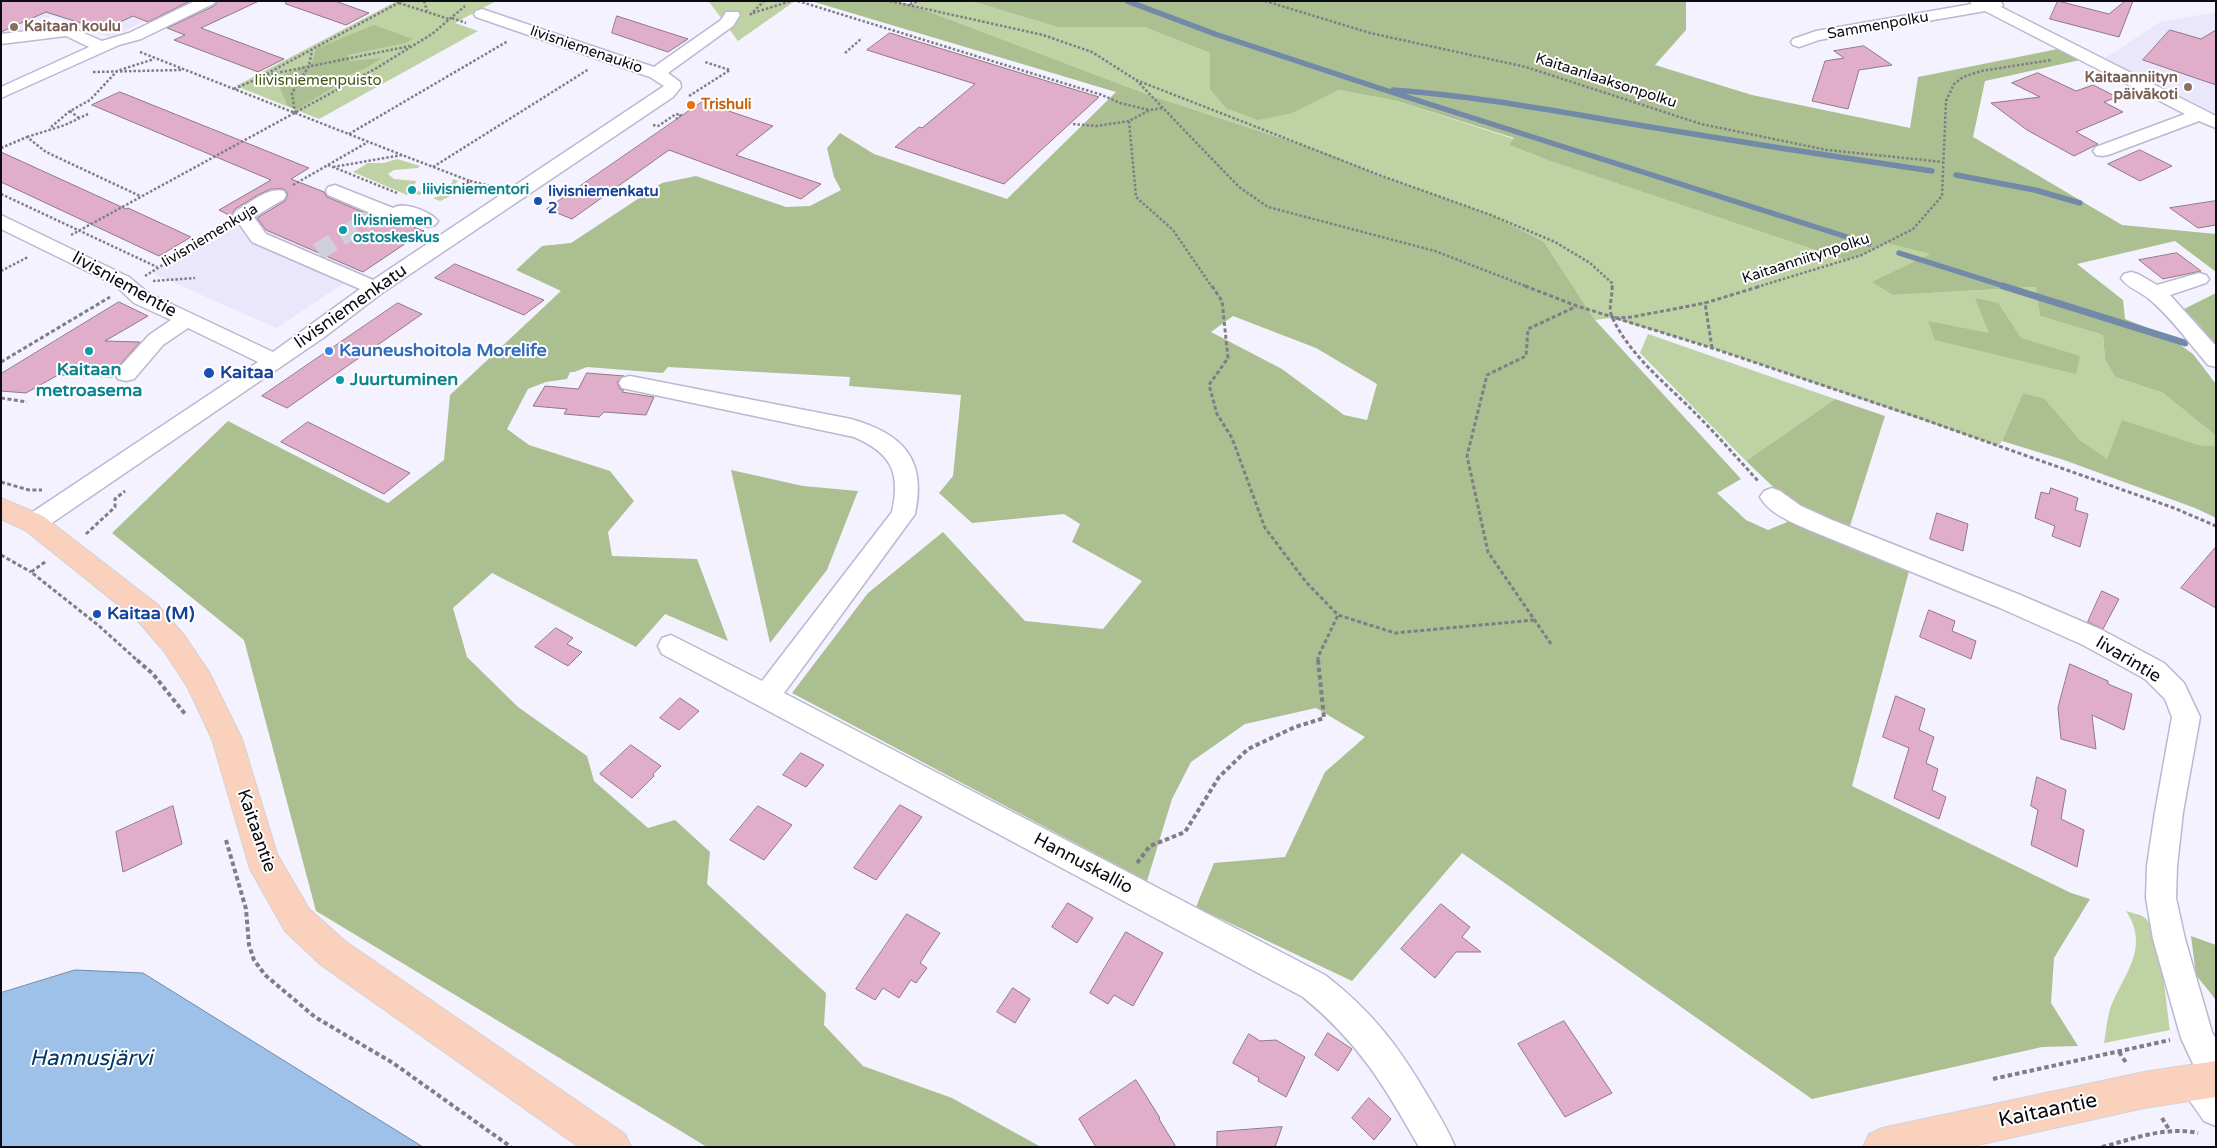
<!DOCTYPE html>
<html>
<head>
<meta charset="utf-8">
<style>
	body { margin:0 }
	#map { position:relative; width:2217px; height:1148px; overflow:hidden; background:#f4f2fe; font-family:"Varela Round",sans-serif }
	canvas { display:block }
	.frame { position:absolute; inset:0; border:2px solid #0c0a13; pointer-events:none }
</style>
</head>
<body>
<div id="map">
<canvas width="2217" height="1148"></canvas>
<div class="frame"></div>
</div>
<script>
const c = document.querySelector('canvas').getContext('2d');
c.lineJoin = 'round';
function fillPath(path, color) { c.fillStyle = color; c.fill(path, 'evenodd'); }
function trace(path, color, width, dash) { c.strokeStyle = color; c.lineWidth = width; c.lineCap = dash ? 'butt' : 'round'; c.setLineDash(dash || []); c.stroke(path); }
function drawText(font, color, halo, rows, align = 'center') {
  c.font = font + ' "Varela Round",sans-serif'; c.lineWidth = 4; c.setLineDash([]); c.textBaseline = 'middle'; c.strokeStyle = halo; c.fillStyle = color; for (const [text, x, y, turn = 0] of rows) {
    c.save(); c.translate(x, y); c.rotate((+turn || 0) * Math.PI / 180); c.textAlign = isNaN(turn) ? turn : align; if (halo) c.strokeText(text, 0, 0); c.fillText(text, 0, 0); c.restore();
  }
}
fillPath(new Path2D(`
	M1,1H186L110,38L52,16L1,39Z
	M2216,12V114L2104,59L2160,22Z
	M304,183L423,231L276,328L152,273Z`), '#eae7fc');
fillPath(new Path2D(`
	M397,1H496L455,23L478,31L319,119L236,86Z
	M705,1H795L738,41L710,3Z
	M919,1H971L1057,27H1144L1210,53L1293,113L1339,90L1397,101L1514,139L1509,145L1550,161L1845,260L1862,255L1886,243L1931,254L1893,295L2037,287L2040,316L2103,335L2105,360L2115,377L2163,393L2216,436V446L2199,445L2123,421L2107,460L2081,441L2044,398L2023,393L2002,441L1998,446L1712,348L1612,318L1595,320L1544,242L1327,153L1152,96L909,4Z
	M397,159L420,166L418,168L394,170L388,174L394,179L416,181L414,188L422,193L419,195L411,192L407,195L353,172L368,163H384Z
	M453,179L458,181L455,184L466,188L440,201L433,198L443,195L450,188L449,185L452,183Z
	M1648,334L1835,399L1746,461L1640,353Z
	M2126,911C2131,913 2139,914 2144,917C2160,927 2167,1009 2170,1030L2104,1043C2106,1032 2107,1019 2110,1009C2123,974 2151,949 2126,911Z`), '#bed2a4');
fillPath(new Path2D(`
	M811,1H890L909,4L1152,96L1327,153L1382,176L1491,215L1544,242L1595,320L1741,479L1717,493L1746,520L1768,530L1792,520L1909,571L1852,786L2071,893L2090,899L2054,958L2051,1003L2078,1046L2042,1047L1812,1099L1462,853L1352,981L1196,907L1214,863L1285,857L1325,772L1365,737L1316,708L1245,724L1191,762L1172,799L1147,881L792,693L868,593L943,532L1025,621L1103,629L1142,581L1072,542L1080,524L1064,514L972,523L939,493L953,476L961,395L849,386L850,377L668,367L663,373L587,367L574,372H570L567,379L546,382L528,389L507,429L529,445L610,471L634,501L608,532L612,556L697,559L728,641L665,614L636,647L492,573L453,608L467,657L518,707L587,756L594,781L648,828L675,820L710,852L707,884L826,993L824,1025L863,1066L952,1098L1041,1147H707L316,911L244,640L112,533L228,421L388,503L444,460L450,395L561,291L516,270L542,246L571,243L662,183L696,176L786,207L810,206L841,190L834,177L827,148L840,133L874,154L1007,199L1116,92ZM1233,316L1316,348L1377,384L1367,420L1344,415L1282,369L1211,332Z
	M971,1H1686V30L1655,65L1752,95L1910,128L1918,77L2058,49L2080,60L1985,81L1973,137L2122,225L2216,234V272L2175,241L2077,264L2123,300L2125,319L2166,335L2193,354L2216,384V436L2163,393L2115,377L2105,360L2103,335L2040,316L2036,287L1893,295L1872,282L1930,254L1886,243L1862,255L1845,260L1550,161L1509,145L1514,138L1397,101L1339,90L1293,113L1258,120L1226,108L1210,89V53L1144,27H1057Z
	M374,25L413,39L405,43L347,55L350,61L382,58L366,68L342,78L337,85L296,110L287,105L276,78L312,63L316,49Z
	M2216,293V345L2194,319L2182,310Z
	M1975,298L1998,303L2021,338L2080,356L2076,374L1935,340L1928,321L1989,333Z
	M2023,393L2044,398L2081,441L2107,459L2122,420L2199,445L2216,446V518L2195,508L2064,460L2002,441Z
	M1835,399L1885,416L1849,529L1789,502L1746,461Z
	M731,470L803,486L858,491L827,570L770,643Z
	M2191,936L2216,945V1000L2196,975Z`), '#abbf90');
const water = new Path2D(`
	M75,970L143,973L423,1147H1V993Z`);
fillPath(water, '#9dc1e8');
trace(water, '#728aa8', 1);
trace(new Path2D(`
	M1127,1L1215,34L1388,91L1869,244
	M1393,90C1478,96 1560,112 1644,126C1740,142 1836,157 1932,171
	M1956,175L2035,190L2080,203
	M1899,253L2007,287`), '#728aa8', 5.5);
trace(new Path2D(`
	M2003,286L2185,343`), '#728aa8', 7);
const building = new Path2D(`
	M1,1H190L148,22L133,16L103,30L46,12L1,32Z
	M218,1H259L201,28L284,59L258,72L174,40L185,35L167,28L214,6Z
	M286,1H335L369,13L346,25L286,4Z
	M2058,1L2109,14L2125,1H2133L2119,37L2050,19Z
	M617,16L688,39L668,52L612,33Z
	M2170,30L2201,39L2216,30V85L2143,60Z
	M890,33L1099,97L1004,184L895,147L919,127L922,128L975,84L867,50Z
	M1864,46L1892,65L1859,70L1848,109L1812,101L1825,61L1844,58L1834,51Z
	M2038,73L2076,91L2093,85L2117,97L2104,102L2123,112L2076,132L2098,144L2074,156L2027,130L1991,103L2040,97L2012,83Z
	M120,92L309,168L291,179L324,192L327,197L386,222L393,224L400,222L424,231L363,272L266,230L257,218L285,201L288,194L284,189H271L258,195L235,209L231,216L219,210L271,180L92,105Z
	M702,102L773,126L736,155L821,184L801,199L669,150L572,219L547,209Z
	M2140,150L2172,166L2140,181L2108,164Z
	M1,152L126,209L128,208L191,237L159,256L1,182Z
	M2216,201V225L2198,228L2170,208Z
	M2177,253L2201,271L2163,279L2139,260Z
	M455,264L544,300L524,315L435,278Z
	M119,302L148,316L105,341L140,342L117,368L113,377L58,375L26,393L1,391V374Z
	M398,303L422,314L287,408L262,396Z
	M587,373L624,376L617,382L620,389L624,390L622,392L654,397L646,415L604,412L599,417L564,414L567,409L533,406L545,386L578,389Z
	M308,422L410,473L384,494L281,442Z
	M2051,488L2078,498L2075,510L2088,514L2080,547L2052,536L2055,526L2035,518L2041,492L2049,494Z
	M1937,513L1968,524L1963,551L1930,539Z
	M2216,547V608L2181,588Z
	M2102,591L2119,599L2103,629L2088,622Z
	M1929,610L1955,621L1952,631L1976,641L1971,659L1920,637Z
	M556,628L573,638L567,644L582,652L568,666L535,647Z
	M2070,664L2108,681V684L2132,694L2124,730L2092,715L2096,749L2061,739L2058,708Z
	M1896,696L1925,709L1919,730L1934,737L1926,763L1938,769L1932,790L1946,797L1939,819L1894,798L1909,748L1883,737Z
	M680,698L699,711L679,730L660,718Z
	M631,745L661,766L653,774L654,776L632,798L600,774Z
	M801,753L824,765L806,787L783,775Z
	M2037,777L2066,790L2061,819L2084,830L2077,867L2031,845L2038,810L2031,806Z
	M900,805L922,817L876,880L854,868Z
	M173,806L182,844L123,872L116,832Z
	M758,806L792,825L764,860L730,840Z
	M1068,903L1093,918L1077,943L1052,927Z
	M1441,904L1470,927L1462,937L1481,952H1456L1435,978L1401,949Z
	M907,914L940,933L920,963L927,968L916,983L911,980L899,998L883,988L875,1000L856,989Z
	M1126,932L1163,953L1133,1006L1114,995L1108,1004L1090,993Z
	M1013,988L1030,999L1015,1023L997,1012Z
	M1564,1021L1612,1093L1565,1117L1518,1044Z
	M1328,1033L1352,1049L1338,1071L1315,1055Z
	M1249,1034L1260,1041L1276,1040L1305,1057L1286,1097L1258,1081L1259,1078L1233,1063Z
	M1136,1080L1160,1118L1159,1119L1176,1147H1096L1079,1119Z
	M1369,1098L1391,1119L1374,1140L1352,1118Z
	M1282,1127L1275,1147H1217V1132Z`);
fillPath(building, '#e0aec8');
trace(building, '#927785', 1);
trace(new Path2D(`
	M318,252L378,213`), '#d1cfdb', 18, [18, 9]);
const minor = new Path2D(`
	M195,1H216L213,4L141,39L119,45L1,98V87L89,47L66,36L1,44V34L68,26L102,41L129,33Z
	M1969,1L2001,2L2003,5L2001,7L2216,116V128L2199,121L2108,155L2102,156L2096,155L2093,151L2096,147L2185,114L1985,11L1819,40L1799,47L1793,45L1791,42L1793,39L1816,31L1972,4Z
	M482,9L654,67L721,20L726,12H738L740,15L733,26L668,73L680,82L681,87L673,97L382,293L323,338L43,529L34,532L25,529L22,523L25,517L258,362L188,328L163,345L134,379L126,381L118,379L115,374L118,369L149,335L171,320L134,303L115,285L1,229V215L129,277L148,293L273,352L360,289L252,242L233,215L236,211C250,203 268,187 284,191L286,195L284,199L254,217L266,234L373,280L664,86L650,77L476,17L474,14L476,11Z
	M335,185L393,208C403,201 430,211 438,221L435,225L428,227L404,218L394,222L387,220L328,195L326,191L328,187Z
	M2131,272L2138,274L2157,285L2199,273L2206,275L2209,279L2206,283L2170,295L2216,346V367L2208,365C2189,343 2171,317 2149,299C2140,291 2127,288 2121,278L2124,274Z
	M630,376L851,419C903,434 927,459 915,514L784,693L1325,975C1373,1012 1400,1048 1430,1100C1439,1115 1448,1130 1455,1147H1419C1384,1085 1359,1043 1303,997L662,654L658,646L662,638L671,635L762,681L892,512C901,472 891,453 854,437L622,388L619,383L622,378Z
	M1772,488L1780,491L1801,506L1832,520L2018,594L2102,630L2164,663L2184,683L2200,717L2183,812L2177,866L2176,898L2185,939L2212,1032L2216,1039V1126L2204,1121L2185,1094L2180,1082L2185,1070L2194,1066L2181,1038L2153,939L2146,898L2147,866L2155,812L2172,717L2165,699L2145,679L2083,645L2000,608L1814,532C1796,524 1770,515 1760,497L1764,491Z`);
const major = new Path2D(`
	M1,498L43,516L157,604L184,635L209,672L242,739L277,854L309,909L345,941L625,1134L631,1147H579L321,965L285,931L250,869L212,739L188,688L164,651L137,620L25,530L1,519Z
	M2216,1061V1097L2144,1108L1969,1147H1863L1869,1134L1882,1128L2144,1072Z`);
trace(minor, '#bcb7d3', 3);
trace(major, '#d3d3d5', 2);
trace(new Path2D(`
	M424,1L427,11
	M798,1L1102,95L1120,103L1149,110
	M890,1L1043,35L1092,52L1136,80L1239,187L1268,207L1435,251L1528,287
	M1265,1L1370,33L1526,67L1701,124L1827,150L1943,162
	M399,3L449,19
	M910,4L919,1
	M753,13L791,1
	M750,15L764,1
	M452,18L466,23
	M140,52L402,155
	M845,53L862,38
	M93,72L181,70
	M267,75L410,46
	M1136,80L1382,176L1491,215L1555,242L1590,263L1612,283V287
	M234,89L255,80L402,1
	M689,96L730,70L705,62
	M1162,108L1150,110L1129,121L1136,197L1173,230L1212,287
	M295,113L292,93L309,66L312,50
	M79,118L70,111L90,100L117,71L154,59
	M1073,124L1096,126L1129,121
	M653,125L658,126L676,114L681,115L676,119
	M51,127L70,111
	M349,134L508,41
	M27,137L65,125L88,114
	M1,148L27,137L46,152L140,196
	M328,165L397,193
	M333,167L402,155L470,181L465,184L484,192
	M433,167L589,69
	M470,181L491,186
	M293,185L368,142
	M1,194L157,267
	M71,235L375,69L432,34L465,6
	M1,271L28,257
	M145,276L227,225
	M153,281L195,278
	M1757,287L1862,255L1913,229L1942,196L1946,101L1954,84L1963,77L1981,71L2051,60`), '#7f7d87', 2.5, [2.5, 2]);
trace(new Path2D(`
	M1212,286L1222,301L1228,358L1209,385L1217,414L1232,438L1265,528L1306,582L1338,615L1395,633L1534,620
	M1525,286L1577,306L1712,348L1917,417L2174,508L2216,526
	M1612,286C1613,297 1607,308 1613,319C1631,357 1668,385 1696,414C1718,436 1738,459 1759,482
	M1615,318L1632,317L1705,303
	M1712,348L1705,303L1761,286
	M1,362L110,297
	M1,398L27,402
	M1,482L29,490H42
	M86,534L115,507V499L125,491
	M1,555L31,572
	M45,562L31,572L98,625L138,661
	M1551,644L1488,552L1467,456L1487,375L1526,356L1528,329L1577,306
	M1318,661V657L1338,615`), '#7f7d87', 3, [4, 2.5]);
trace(new Path2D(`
	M137,660L153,674L185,714
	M226,840L246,909L249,945L254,960L265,975L315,1017L393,1063L511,1147
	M1137,863L1150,846L1185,832L1219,777L1248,749L1295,727L1324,718L1318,660
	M2119,1052L2127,1064
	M1993,1079L2170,1040
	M2162,1118L2170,1131
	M2102,1147C2133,1139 2165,1126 2198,1133`), '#7f7d87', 4, [4.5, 3]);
fillPath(minor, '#fff');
fillPath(major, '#fad1bd');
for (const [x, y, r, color] of [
	[14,27,5,"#8d6e63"],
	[2188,87,5,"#8d6e63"],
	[691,105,5,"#e8710a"],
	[412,190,5,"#0f9aa8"],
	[538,201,5,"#1a4fb4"],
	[343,230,5,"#0f9aa8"],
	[89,351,5,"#0f9aa8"],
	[329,351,5,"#3f7fe0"],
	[209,373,6,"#1a4fb4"],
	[340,380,5,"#0f9aa8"],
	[97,614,5,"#1a4fb4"]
]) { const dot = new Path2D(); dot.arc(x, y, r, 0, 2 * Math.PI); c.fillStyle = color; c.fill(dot); trace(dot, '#fff', 2); }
drawText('15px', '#0c0a13', '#fff', [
	["Sammenpolku",1878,26,-10],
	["Iivisniemenaukio",586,50,19],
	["Kaitaanlaaksonpolku",1606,81,18],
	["Iivisniemenkuja",210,236,-31],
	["Kaitaanniitynpolku",1806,259,-18]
]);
drawText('bold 15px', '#785e54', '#fff', [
	["Kaitaan koulu",24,27],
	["Kaitaanniityn",2178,78,"right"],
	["päiväkoti",2178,95,"right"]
], 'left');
drawText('15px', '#3f5711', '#fff', [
	["Iiivisniemenpuisto",318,81]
]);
drawText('bold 15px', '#c56008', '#fff', [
	["Trishuli",701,105]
], 'left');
drawText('bold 15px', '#0d838f', '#fff', [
	["Iiivisniementori",422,190],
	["Iivisniemen",353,221],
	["ostoskeskus",353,238]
], 'left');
drawText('bold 15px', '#164399', '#fff', [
	["Iivisniemenkatu",548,192],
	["2",548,209]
], 'left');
drawText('18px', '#0c0a13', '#fff', [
	["Iivisniementie",124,285,29],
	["Iivisniemenkatu",351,307,-35],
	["Iivarintie",2128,660,31],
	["Kaitaantie",256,831,71],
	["Hannuskallio",1083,864,28]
]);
drawText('bold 18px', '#366cbe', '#fff', [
	["Kauneushoitola Morelife",339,351]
], 'left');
drawText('bold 18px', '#0d838f', '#fff', [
	["Kaitaan",89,370],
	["metroasema",89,391],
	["Juurtuminen",350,380,"left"]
]);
drawText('bold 18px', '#164399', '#fff', [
	["Kaitaa",220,373],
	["Kaitaa (M)",107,614]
], 'left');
drawText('21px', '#0c0a13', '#fff', [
	["Kaitaantie",2048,1111,-12]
]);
drawText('italic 22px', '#003767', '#fff', [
	["Hannusjärvi",91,1059]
]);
</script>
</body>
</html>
